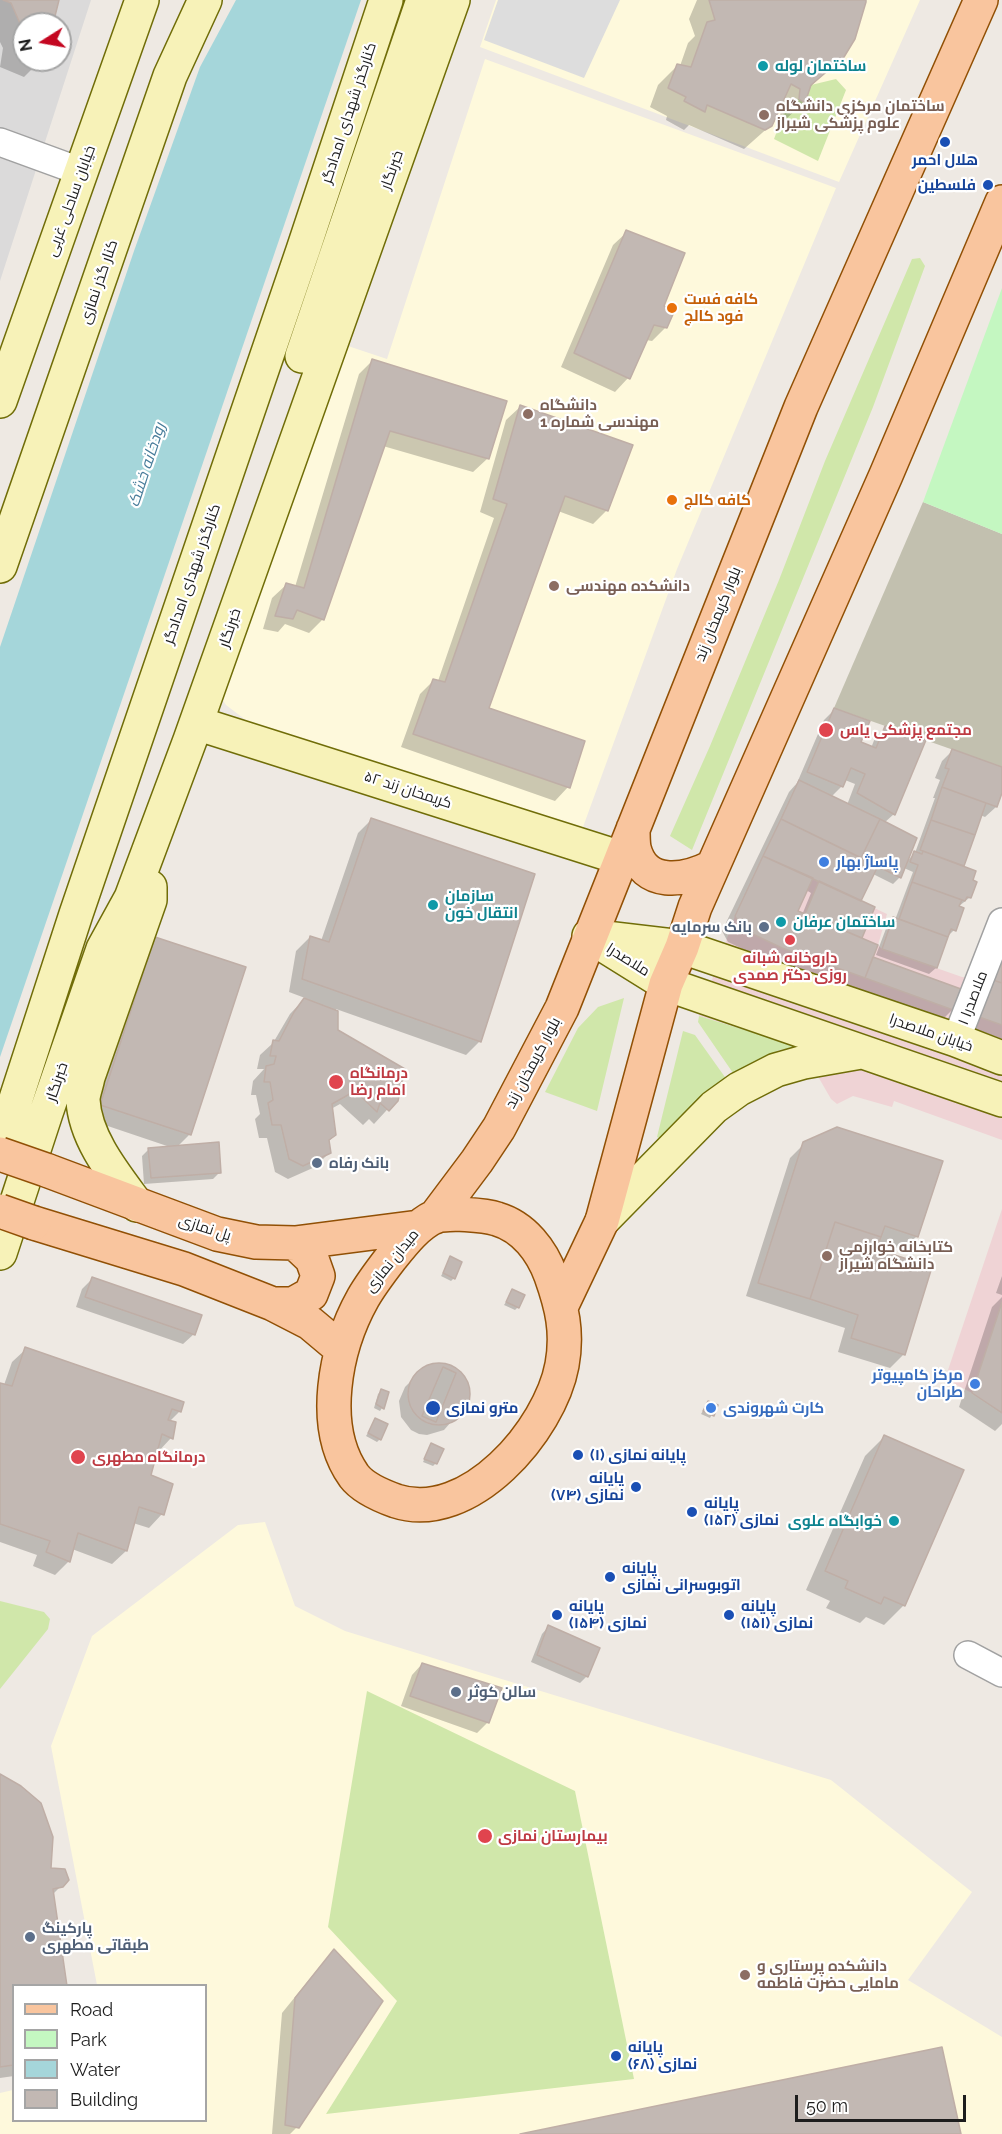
<!DOCTYPE html>
<html>
<head>
<meta charset="utf-8">
<style>
	body { margin:0 }
	#map { position:relative; width:1002px; height:2134px; overflow:hidden; background:#eee9e3; font-family:Raleway,sans-serif }
	canvas { display:block }
	.legend { position:absolute; left:12px; top:1984px; width:195px; height:138px; box-sizing:border-box; background:#fff; border:2px solid #a5a5a5; margin:0; padding:8px 10px; list-style:none; font-size:18px; color:#1d1d1d }
	.legend li { display:flex; align-items:center; gap:12px; height:30px }
	.legend b { width:30px; border:2px solid #a5a5a5 }
	.north { position:absolute; left:12px; top:12px; width:60px; height:60px; box-sizing:border-box; background:#fff; border:2px solid #a5a5a5; border-radius:50%; rotate:259deg; font-size:16px; font-weight:700; line-height:24px; text-align:center; color:#1d1d1d }
	.north::after { content:''; display:block; margin:auto; width:21px; height:27px; background:#c40721; clip-path:polygon(50% 0,100% 100%,50% 72%,0 100%) }
	.scale { position:absolute; left:795px; top:2095px; width:171px; height:27px; box-sizing:border-box; border:3px solid #1d1d1d; border-top:0; padding-left:8px; font-size:18px; line-height:21px; white-space:nowrap; color:#1d1d1d; -webkit-text-stroke:4px #fff; paint-order:stroke }
</style>
</head>
<body>
<div id="map">
<canvas width="1002" height="2134"></canvas>
<ul class="legend">
<li><b style="height:8px;background:#f9c59e"></b>Road</li>
<li><b style="height:16px;background:#c4f7c1"></b>Park</li>
<li><b style="height:16px;background:#a5d6da"></b>Water</li>
<li><b style="height:16px;background:#c2b8b3"></b>Building</li>
</ul>
<div class="north">N</div>
<div class="scale">50 m</div>
</div>
<script>
const c = document.querySelector('canvas').getContext('2d');
c.lineJoin = 'round';
function fillPath(path, color) { c.fillStyle = color; c.fill(path, 'evenodd'); }
function trace(path, color, width, dash) { c.strokeStyle = color; c.lineWidth = width; c.lineCap = dash ? 'butt' : 'round'; c.setLineDash(dash || []); c.stroke(path); }
function drawText(font, color, halo, rows, align = 'center') {
  c.font = font + ' Raleway,Cairo,sans-serif'; c.lineWidth = 4.5; c.setLineDash([]); c.textBaseline = 'middle'; c.strokeStyle = halo; c.fillStyle = color; for (const [text, x, y, turn = 0] of rows) {
    c.save(); c.translate(x, y); c.rotate((+turn || 0) * Math.PI / 180); c.textAlign = isNaN(turn) ? turn : align; if (halo) c.strokeText(text, 0, 0); c.fillText(text, 0, 0); c.restore();
  }
}
fillPath(new Path2D(`
	M0,0H91L0,281ZM24,24H60V60H24Z`), '#dbdada');
fillPath(new Path2D(`
	M763,856L887,914L878,945L882,949L962,977L993,980L1002,983V1140L894,1101L892,1107L853,1096L837,1104L831,1099L801,1047L699,1016L735,916Z
	M1002,1209V1413L972,1393L945,1379Z`), '#efd3d5');
fillPath(new Path2D(`
	M496,0H920L839,182L480,47Z
	M485,59L836,188L677,569L579,838L251,724L226,705L222,699L297,469L336,342L387,359Z
	M265,1522L295,1606L345,1631L831,1780L972,1892L908,1980L1002,2037V2134H0V2093L13,2090L14,2120H206V1986L97,1985L51,1746L92,1636L238,1525Z`), '#fef9dc');
fillPath(new Path2D(`
	M923,502L1002,534V767L834,708Z`), '#c2c0af');
fillPath(new Path2D(`
	M836,79L846,90L818,161L774,139L788,102L799,99L805,103L811,85Z
	M920,258L925,266L873,407L692,850L670,836L710,746L779,580L825,461L912,259Z
	M624,998L597,1111L545,1092L578,1028L598,1007Z
	M699,1016L801,1047L779,1050L733,1073L698,1022Z
	M683,1031L695,1035L727,1080L663,1140L657,1137Z
	M0,1601L44,1612L50,1619L48,1629L0,1689Z
	M367,1691L575,1791L634,2079L326,2114L397,2001L328,1927Z`), '#d0e7aa');
fillPath(new Path2D(`
	M1002,288V534L923,502Z`), '#c4f7c1');
fillPath(new Path2D(`
	M498,0H620L584,78L484,40Z`), '#ddd');
fillPath(new Path2D(`
	M236,0H361L0,1057V647L134,251L200,67Z`), '#a5d6da');
fillPath(new Path2D(`
	M0,0H57L52,24H24V60H41L24,77L0,67L3,48L0,42Z
	M697,0H864L843,56L809,88L804,102L784,121L780,119L781,103L771,125L744,149L689,125L684,130L666,120L667,116L650,107L658,85L677,66H680L688,43L695,36L689,19Z
	M627,232L662,307L666,327L652,341L646,340L628,378L615,392L561,367L613,245Z
	M372,361L505,402L487,459L473,472L383,446L322,620L309,633L285,624L278,632L263,629L272,598L286,585L295,587L359,374Z
	M520,407L607,510L593,524L558,511L487,709L568,787L555,801L401,747L420,694L433,681H438L494,518L480,512L506,420Z
	M834,710L859,743L871,748L875,738L885,728L894,814L884,823L907,861L915,853L935,798H933L940,780L935,778L942,761L952,751L1002,768V789L996,807L985,817L980,815L962,867L969,898L958,907L954,930L947,937L936,968L929,974L876,955L887,926L895,920L913,872L904,868L900,877L893,884L873,874L860,900L873,908L860,939L871,958L959,990L952,1010L942,1020L854,988L850,991L768,961L728,942L722,931L789,792L797,783L824,720ZM845,780L855,784L847,805L831,797L842,786ZM806,890L811,893L802,915L796,912Z
	M372,819L480,1041L466,1055L336,1009V1031L396,1100L374,1124L369,1119L363,1125L340,1104L331,1109L335,1135L328,1142L329,1153L315,1167L288,1179L275,1172L267,1138H259L255,1119L260,1114L256,1095H251L253,1081L264,1069H257L260,1055L273,1043L290,1014L305,998L289,992L296,951L310,937L321,941L358,833Z
	M156,939L244,968L189,1135L177,1147L220,1172L213,1179L144,1184L142,1156L149,1149L173,1148L87,1119L142,952Z
	M1002,947V1039L970,1027Z
	M804,1144L917,1236L903,1250L877,1241L874,1250L904,1354L890,1368L838,1352L845,1328L746,1296L790,1158Z
	M451,1258L454,1278L451,1281L441,1276Z
	M1002,1276V1295L996,1293Z
	M92,1279L194,1334L183,1344L76,1307L82,1289Z
	M513,1291L518,1307L515,1310L504,1305Z
	M1002,1297V1424L995,1431L959,1407L992,1307Z
	M26,1349L182,1403L179,1412L169,1422L171,1438L158,1452L156,1451L150,1476L162,1514L149,1528L133,1523L126,1551L112,1564L72,1549L69,1561L55,1575L33,1566L37,1555L0,1542V1385H4L12,1362Z
	M437,1365L452,1368L464,1379L468,1396L466,1405L444,1430L427,1435L419,1434L411,1430L401,1417L399,1401L405,1387L422,1370Z
	M381,1391L382,1408L380,1411L374,1408L378,1394Z
	M706,1406H716L710,1418L701,1414Z
	M376,1420L380,1439L377,1442L366,1436Z
	M884,1437L962,1471L904,1605L884,1625L866,1617L860,1623L826,1608L830,1601L806,1590L865,1456Z
	M431,1445L436,1463L433,1466L423,1462Z
	M548,1627L598,1648L586,1677L580,1683L531,1662L542,1634Z
	M422,1664L488,1722L477,1733L401,1706L412,1675Z
	M0,1776L49,1870L67,1880L52,1895L14,1986V2076L0,2078Z
	M334,1951L297,2127L290,2134H272L282,2013L321,1965Z`), '#0003');
const building = new Path2D(`
	M3,0H59L53,24H24V50L18,47L22,28L11,3Z
	M709,0H866V2L855,39L844,57L811,85L805,103L799,99L800,89L791,84L772,126L765,130L707,105L705,112L684,101L686,97L668,88L677,64L691,67L707,22L715,20Z
	M626,230L685,253L664,306L674,312L667,328L654,325L630,379L574,353Z
	M372,359L507,401L489,459L390,431L324,620L297,610L293,619L275,616L286,583L304,588Z
	M520,405L633,445L608,511L565,496L489,708L585,741L570,788L413,734L433,679L445,682L507,504L493,499Z
	M834,708L870,721L861,742L876,748L885,726L926,740L895,815L857,793L865,774L851,768L843,787L807,772Z
	M952,749L1002,767V793L997,807L942,787L949,769L945,768Z
	M799,780L880,819L861,858L781,819Z
	M942,787L986,803L975,835L931,820Z
	M371,818L535,874L481,1042L302,979L310,936L329,942Z
	M781,819L878,866L861,901L763,856Z
	M880,819L917,838L901,878L861,858Z
	M931,820L975,835L964,866L920,850Z
	M914,851L922,854L923,851L976,871L973,880L977,882L971,898L967,897L965,901L912,882L918,865L910,862Z
	M763,856L813,878L798,911L878,945L865,978L782,948L742,929L735,916Z
	M819,881L875,907L862,938L805,914Z
	M912,882L962,900L959,906L964,908L956,931L951,929L948,937L899,919Z
	M893,917L948,937L937,968L882,949Z
	M155,937L246,967L191,1135L100,1105Z
	M1002,956V983L993,980Z
	M873,957L961,989L953,1010L865,978Z
	M993,980L1002,983V1025L979,1017Z
	M304,998L338,1011V1030L405,1069L398,1101L389,1111L380,1103L377,1112L355,1091L332,1104L336,1135L329,1140L331,1153L303,1166L289,1159L281,1125H272L268,1103L273,1100L270,1082H264L266,1066L274,1064L276,1056H270L273,1040L279,1041L294,1012Z
	M837,1127L943,1161L918,1237L885,1226L881,1237L835,1222L810,1299L758,1283L803,1142Z
	M219,1142L221,1173L151,1178L148,1148Z
	M835,1222L881,1237L876,1249L932,1267L905,1355L851,1338L858,1315L810,1299Z
	M450,1256L462,1262L455,1279L443,1273Z
	M92,1277L202,1315L195,1335L85,1297Z
	M512,1289L525,1295L519,1308L506,1302Z
	M1002,1302V1413L972,1393Z
	M25,1347L184,1402L181,1412L172,1409L168,1420L176,1422L173,1439L162,1434L151,1475L173,1484L164,1515L139,1507L127,1551L78,1533L70,1562L46,1552L50,1541L0,1524V1383L12,1386Z
	M408 1394a31 31 0 1 1 62 0a31 31 0 1 1-62 0Z
	M443,1367L456,1373L436,1422L422,1416Z
	M381,1389L389,1392L384,1409L376,1404Z
	M708,1401L718,1405L714,1416L703,1411Z
	M375,1418L388,1424L381,1440L368,1433Z
	M884,1435L964,1470L905,1606L884,1597L881,1604L845,1588L848,1581L825,1571Z
	M431,1443L444,1449L437,1464L424,1459Z
	M548,1625L600,1648L588,1677L537,1655Z
	M422,1663L502,1688L489,1723L410,1696Z
	M0,1774L21,1786L41,1803L53,1837L51,1868L65,1869L69,1880L63,1887L53,1889L67,1986H14V2065L0,2067Z
	M334,1949L383,2001L299,2128L285,2125L295,1998Z
	M942,2047L961,2134H520Z`);
fillPath(building, '#c2b8b3');
trace(building, '#bfaea6', 1.5);
const minor = new Path2D(`
	M0,142L82,172
	M956,1040L1002,922
	M968,1655L1002,1673`);
const secondary = new Path2D(`
	M302,356L423,0
	M0,401L142,0
	M0,566L170,76L205,0
	M196,723L621,858
	M589,936L666,984L1002,1100
	M597,937L682,947L956,1040L1002,1058
	M0,1148L76,914L303,250L386,0
	M137,1205C115,1175 85,1139 83,1100C83,1093 87,1084 88,1077L150,900V887
	M602,1221L714,1107L739,1089L776,1070L804,1062L861,1052
	M0,1253L46,1113L103,949L131,898L190,740L453,0`);
const primary = new Path2D(`
	M633,829C633,835 633,842 634,848C644,888 684,881 712,867
	M46,1170L217,1234L256,1242L295,1243L419,1227
	M457,1214C469,1215 485,1215 497,1219C524,1227 542,1251 551,1276C562,1307 568,1332 562,1365C550,1430 469,1525 396,1501C382,1496 363,1488 354,1476C319,1427 335,1348 363,1298C371,1284 381,1271 391,1258C403,1243 417,1225 434,1217C440,1214 450,1215 457,1214Z
	M435,1217L477,1161L499,1128L562,1008L801,407L981,0
	M34,1223L184,1269L273,1304L310,1323L341,1349
	M273,1304H293L311,1294L318,1276L312,1259L295,1243
	M562,1305L602,1221L666,984L682,947L695,907L886,475L1002,202`);
trace(minor, '#a1a1a1', 30);
trace(secondary, '#706d08', 36);
trace(primary, '#915005', 36);
trace(minor, '#fff', 27);
trace(secondary, '#f7f2b8', 33);
trace(primary, '#f9c59e', 33);
const primaryBridge = new Path2D(`
	M0,1154L46,1170
	M0,1211L34,1223`);
trace(primaryBridge, '#915005', 36, []);
trace(primaryBridge, '#f9c59e', 33);
for (const [x, y, r, color] of [
	[763,66,6,"#0f9aa8"],
	[764,115,6,"#8d6e63"],
	[945,142,6,"#1a4fb4"],
	[988,185,6,"#1a4fb4"],
	[672,308,6,"#e8710a"],
	[528,414,6,"#8d6e63"],
	[672,500,6,"#e8710a"],
	[554,586,6,"#8d6e63"],
	[826,730,8,"#e0444e"],
	[824,862,6,"#3f7fe0"],
	[433,905,6,"#0f9aa8"],
	[781,922,6,"#0f9aa8"],
	[764,927,6,"#5c6f8a"],
	[790,940,6,"#e0444e"],
	[336,1082,8,"#e0444e"],
	[317,1163,6,"#5c6f8a"],
	[827,1256,6,"#8d6e63"],
	[975,1384,6,"#3f7fe0"],
	[433,1408,8,"#1a4fb4"],
	[711,1408,6,"#3f7fe0"],
	[578,1455,6,"#1a4fb4"],
	[78,1457,8,"#e0444e"],
	[636,1487,6,"#1a4fb4"],
	[692,1512,6,"#1a4fb4"],
	[894,1521,6,"#0f9aa8"],
	[610,1577,6,"#1a4fb4"],
	[557,1615,6,"#1a4fb4"],
	[729,1615,6,"#1a4fb4"],
	[456,1692,6,"#5c6f8a"],
	[485,1836,8,"#e0444e"],
	[30,1937,6,"#5c6f8a"],
	[745,1975,6,"#8d6e63"],
	[616,2056,6,"#1a4fb4"]
]) { const dot = new Path2D(); dot.arc(x, y, r, 0, 2 * Math.PI); c.fillStyle = color; c.fill(dot); trace(dot, '#fff', 2); }
drawText('bold 15px', '#0d838f', '#fff', [
	["ساختمان لوله",775,66],
	["سازمان",445,896],
	["انتقال خون",445,913],
	["ساختمان عرفان",793,922],
	["خوابگاه علوی",882,1521,"right"]
], 'left');
drawText('bold 15px', '#785e54', '#fff', [
	["ساختمان مرکزی دانشگاه",776,106],
	["علوم پزشکی شیراز",776,123],
	["دانشگاه",540,405],
	["مهندسی شماره 1",540,422],
	["دانشکده مهندسی",566,586],
	["کتابخانه خوارزمی",839,1247],
	["دانشگاه شیراز",839,1264],
	["دانشکده پرستاری و",757,1966],
	["مامایی حضرت فاطمه",757,1983]
], 'left');
drawText('15px', '#1d1d1d', '#fff', [
	["کنارگذر شهدای امدادگر",349,113,-72],
	["خبرنگار",392,170,-70],
	["خیابان ساحلی غربی",71,201,-70],
	["کنار گذر نمازی",99,282,-71],
	["کنارگذر شهدای امدادگر",192,574,-71],
	["بلوار کریمخان زند",718,614,-68],
	["خبرنگار",230,628,-71],
	["کریمخان زند ۵۲",408,790,18],
	["ملاصدرا",628,960,32],
	["۱ ملاصدرا",973,998,-69],
	["خیابان ملاصدرا",931,1033,19],
	["بلوار کریمخان زند",533,1063,-62],
	["خبرنگار",57,1082,-71],
	["پل نمازی",205,1228,18],
	["میدان نمازی",392,1261,-51]
]);
drawText('bold 15px', '#164399', '#fff', [
	["هلال احمر",945,160,"center"],
	["فلسطین",976,185,"right"],
	["مترو نمازی",446,1408],
	["پایانه نمازی (۱)",590,1455],
	["پایانه",624,1478,"right"],
	["نمازی (۷۴)",624,1495,"right"],
	["پایانه",704,1503],
	["نمازی (۱۵۲)",704,1520],
	["پایانه",622,1568],
	["اتوبوسرانی نمازی",622,1585],
	["پایانه",569,1606],
	["نمازی (۱۵۴)",569,1623],
	["پایانه",741,1606],
	["نمازی (۱۵۱)",741,1623],
	["پایانه",628,2047],
	["نمازی (۶۸)",628,2064]
], 'left');
drawText('bold 15px', '#c56008', '#fff', [
	["کافه فست",684,299],
	["فود کالج",684,316],
	["کافه کالج",684,500]
], 'left');
drawText('bold 15px', '#be3a42', '#fff', [
	["مجتمع پزشکی یاس",840,730],
	["داروخانه شبانه",790,958,"center"],
	["روزی دکتر صمدی",790,975,"center"],
	["درمانگاه",350,1073],
	["امام رضا",350,1090],
	["درمانگاه مطهری",92,1457],
	["بیمارستان نمازی",498,1836]
], 'left');
drawText('bold 15px', '#366cbe', '#fff', [
	["پاساژ بهار",836,862],
	["مرکز کامپیوتر",963,1375,"right"],
	["طراحان",963,1392,"right"],
	["کارت شهروندی",723,1408]
], 'left');
drawText('bold 15px', '#4e5e75', '#fff', [
	["بانک سرمایه",752,927,"right"],
	["بانک رفاه",329,1163],
	["سالن کوثر",468,1692],
	["پارکینگ",42,1928],
	["طبقاتی مطهری",42,1945]
], 'left');
drawText('italic 16px', '#477c9a', '#fff', [
	["رودخانه خشک",147,465,-72]
]);
</script>
</body>
</html>
